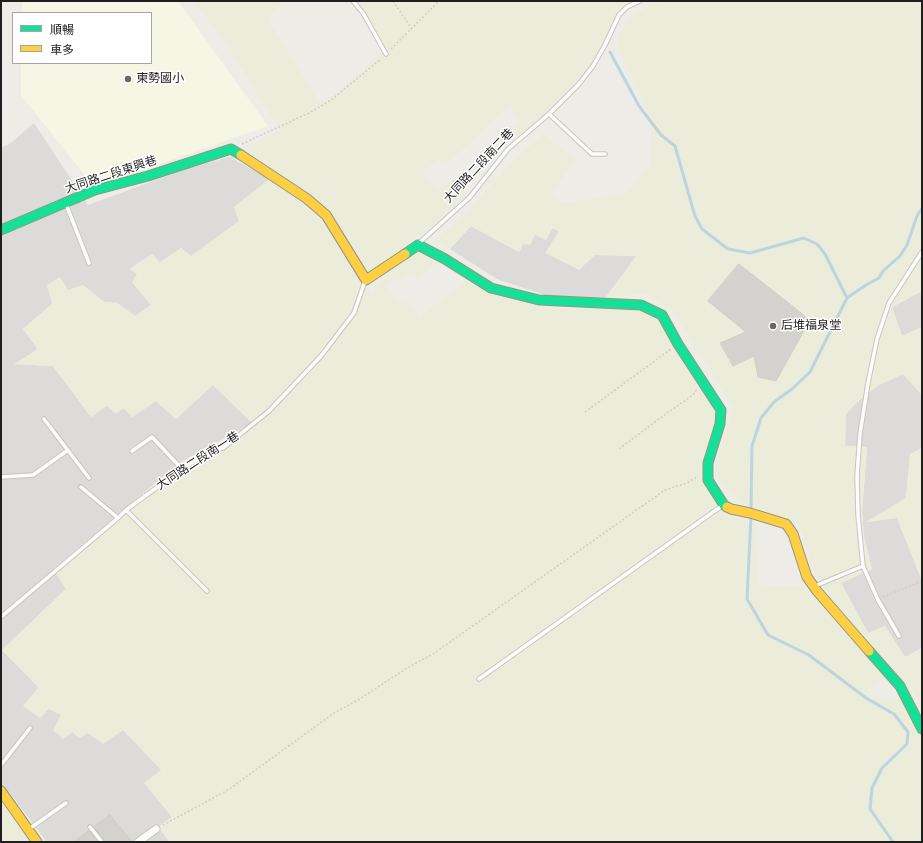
<!DOCTYPE html>
<html>
<head>
<meta charset="utf-8">
<style>
	body { margin:0 }
	#map { position:relative; width:923px; height:843px; overflow:hidden; background:#edece7; font-family:"Fira Sans","Noto Sans TC",sans-serif }
	canvas { display:block }
	.frame { position:absolute; inset:0; border:2px solid #1f1f1f; pointer-events:none }
	.legend { position:absolute; left:12px; top:12px; width:140px; height:52px; box-sizing:border-box; background:#fff; border:1px solid #a5a5a5; margin:0; padding:5px 7px; list-style:none; font-size:12px; color:#1f1f1f }
	.legend li { display:flex; align-items:center; gap:8px; height:20px }
	.legend b { width:20px; border:1px solid #a5a5a5 }
</style>
</head>
<body>
<div id="map">
<canvas width="923" height="843"></canvas>
<div class="frame"></div>
<ul class="legend">
<li><b style="height:5px;background:#16e098"></b>順暢</li>
<li><b style="height:5px;background:#ffcf43"></b>車多</li>
</ul>
</div>
<script>
const c = document.querySelector('canvas').getContext('2d');
c.lineJoin = 'round';
function fillPath(path, color) { c.fillStyle = color; c.fill(path, 'evenodd'); }
function trace(path, color, width, dash) { c.strokeStyle = color; c.lineWidth = width; c.lineCap = dash ? 'butt' : 'round'; c.setLineDash(dash || []); c.stroke(path); }
function drawText(font, color, halo, rows, align = 'center') {
  c.font = font + ' "Fira Sans","Noto Sans TC",sans-serif'; c.lineWidth = 3; c.setLineDash([]); c.textBaseline = 'middle'; c.strokeStyle = halo; c.fillStyle = color; for (const [text, x, y, turn = 0] of rows) {
    c.save(); c.translate(x, y); c.rotate((+turn || 0) * Math.PI / 180); c.textAlign = isNaN(turn) ? turn : align; if (halo) c.strokeText(text, 0, 0); c.fillText(text, 0, 0); c.restore();
  }
}
fillPath(new Path2D(`
	M34,123L88,205L189,168L230,157L269,179L239,221L191,256L181,248L160,263L130,269L138,274L132,282L151,305L135,316L117,303L104,302L83,285L52,304L23,329L38,349L15,364L53,366L91,417L107,405L124,408L132,417L156,401L176,419L213,385L253,423L179,463L54,569L66,589L2,650L39,688L23,706L49,709L61,715L62,739L72,732L88,733L103,743L123,730L162,770L145,783L172,817L158,827L170,842H46L9,792L1,802V148L12,142Z
	M471,226L519,252L523,244L535,235L553,228L595,255L637,256L606,297L573,298L545,295L497,279L450,249Z
	M922,291V327L902,336L892,307Z
	M903,374L922,395V448L910,454L906,498L867,522L897,518L922,581V648L905,657L885,626L868,633L841,583L872,569L864,537L862,512L867,447L845,446L846,414L857,402L879,385Z`), '#dcdbd9');
fillPath(new Path2D(`
	M22,1H178L268,126L94,187L21,95V63H151V13H22Z`), '#f5f6e3');
fillPath(new Path2D(`
	M193,1H282L268,20L320,103L338,94L382,52L365,18L351,1H640L623,11L586,78L556,109L521,140L512,130L520,122L510,105L447,164L438,159L422,173L438,191L454,178L466,195L429,229L369,272L345,233L325,208L245,148L280,130L224,40Z
	M660,1H922V291L892,307L902,336L922,327V395L903,374L879,385L857,402L846,414L845,446L867,447L862,512L864,537L872,569L841,583L868,633L885,626L905,657L922,648V713L913,691L865,638L828,593L813,571L803,535L797,524L746,504L729,491L720,481L717,466L733,407L672,309L645,294L606,297L636,256L595,255L579,270L545,253L559,231L553,228L546,240L535,235L530,245L523,244L519,252L471,226L450,249L435,240L463,216L510,164L543,134L576,159L552,193L561,203L625,194L650,166L652,119L618,46L619,36L626,22L635,14ZM739,264L810,320L776,381L758,377L754,356L733,366L720,343L746,332L709,301Z
	M269,179L303,204L321,221L371,294L380,283L401,261L416,253L426,256L437,263L417,278L411,272L399,281L394,278L386,285L400,303L407,300L420,316L468,281L486,293L548,309L637,310L652,314L660,319L716,411V425L704,454L703,472L710,493L727,516L755,524L759,585L798,586L809,589L885,678L866,691L872,699H901L922,741V842H170L158,827L172,817L144,783L161,770L123,730L103,744L88,733L79,738L72,732L63,739L53,730L61,715L49,709L40,718L23,706L39,687L2,650L66,589L53,569L179,463L252,423L213,385L176,419L156,401L132,417L124,408L116,414L107,406L91,417L53,366L14,364L38,349L23,329L52,304L47,285L60,277L68,290L83,285L104,302L117,303L135,316L151,305L132,282L137,274L129,269L152,254L160,262L181,248L191,256L239,222L234,207Z
	M922,448V581L897,518L866,522L906,498L910,454Z
	M9,792L44,838L46,842H1V802Z`), '#ebedda');
trace(new Path2D(`
	M610,52L639,106L661,135L675,146L695,216L702,229L728,249L750,253L804,238L817,244L825,254L847,298
	M751,510L752,446L761,418L774,402L792,389L810,372L847,298L866,285L879,278L883,271L900,256L907,245L917,216L922,208
	M751,516L747,599L768,635L809,655L866,698L894,714L908,732L907,744L882,768L872,788L870,809L893,842`), '#bbd5e0', 3);
const building = new Path2D(`
	M739,264L810,320L776,381L758,377L754,356L733,366L720,343L746,332L708,301Z
	M110,815L132,842H105L94,827Z
	M89,831L98,842H74Z`);
fillPath(building, '#d4d2ce');
trace(building, '#d0cdc8', 1);
const lane = new Path2D(`
	M353,1L363,13L386,54
	M549,114L592,154H605
	M66,204L89,263
	M418,244L470,197L508,149L549,114L579,84L593,66L605,45L619,15L627,7L640,1
	M44,419L89,478
	M132,451L152,437L182,469
	M1,477L33,475L68,450
	M81,487L118,518
	M126,510L207,591
	M815,586L863,566
	M1,617L118,518L126,510L182,469L203,456L223,448L269,411L321,356L354,313L365,281
	M899,636L878,600L863,566L858,515L857,476L860,434L868,383L877,339L889,303L922,252
	M479,679L723,505
	M1,765L30,728
	M90,827L102,842
	M29,829L66,803`);
const street = new Path2D(`
	M138,842L156,829`);
const fast = new Path2D(`
	M1,230L95,190L148,176L231,149L241,155
	M405,254L418,245L445,259L491,288L539,300L641,305L662,315L678,344L721,410L720,424L708,463V480L724,505L727,507
	M869,651L900,686L922,729`);
const slow = new Path2D(`
	M241,155L306,198L326,215L366,280L405,254
	M727,507L731,509L750,513L786,524L793,534L807,577L817,591L869,651
	M1,791L37,842`);
trace(lane, '#c6c6c3', 5.5);
trace(street, '#c6c6c3', 9);
trace(fast, '#93977f', 11);
trace(slow, '#93977f', 11);
trace(new Path2D(`
	M393,1L412,29
	M391,49L439,1
	M242,144L309,113L331,100L381,59
	M585,412L671,349
	M619,449L663,416L693,395L697,389
	M883,597L922,581
	M163,825L228,790L334,713L358,700L407,668L433,654L665,490L687,483L698,476`), '#d7cbc7', 1.5, [2, 2]);
trace(lane, '#fcfcfb', 3.5);
trace(street, '#fcfcfb', 7);
trace(fast, '#16e098', 9);
trace(slow, '#ffcf43', 9);
for (const [x, y, r, color] of [
	[128,79,4,"#676765"],
	[773,326,4,"#676765"]
]) { const dot = new Path2D(); dot.arc(x, y, r, 0, 2 * Math.PI); c.fillStyle = color; c.fill(dot); trace(dot, '#fff', 1.5); }
drawText('12px', '#1f1f1f', '#fff', [
	["東勢國小",136,79],
	["后堆福泉堂",781,326]
], 'left');
drawText('12px', '#1f1f1f', '#fff', [
	["大同路二段南二巷",479,166,-47],
	["大同路二段東興巷",111,175,-18],
	["大同路二段南一巷",198,461,-33]
]);
</script>
</body>
</html>
